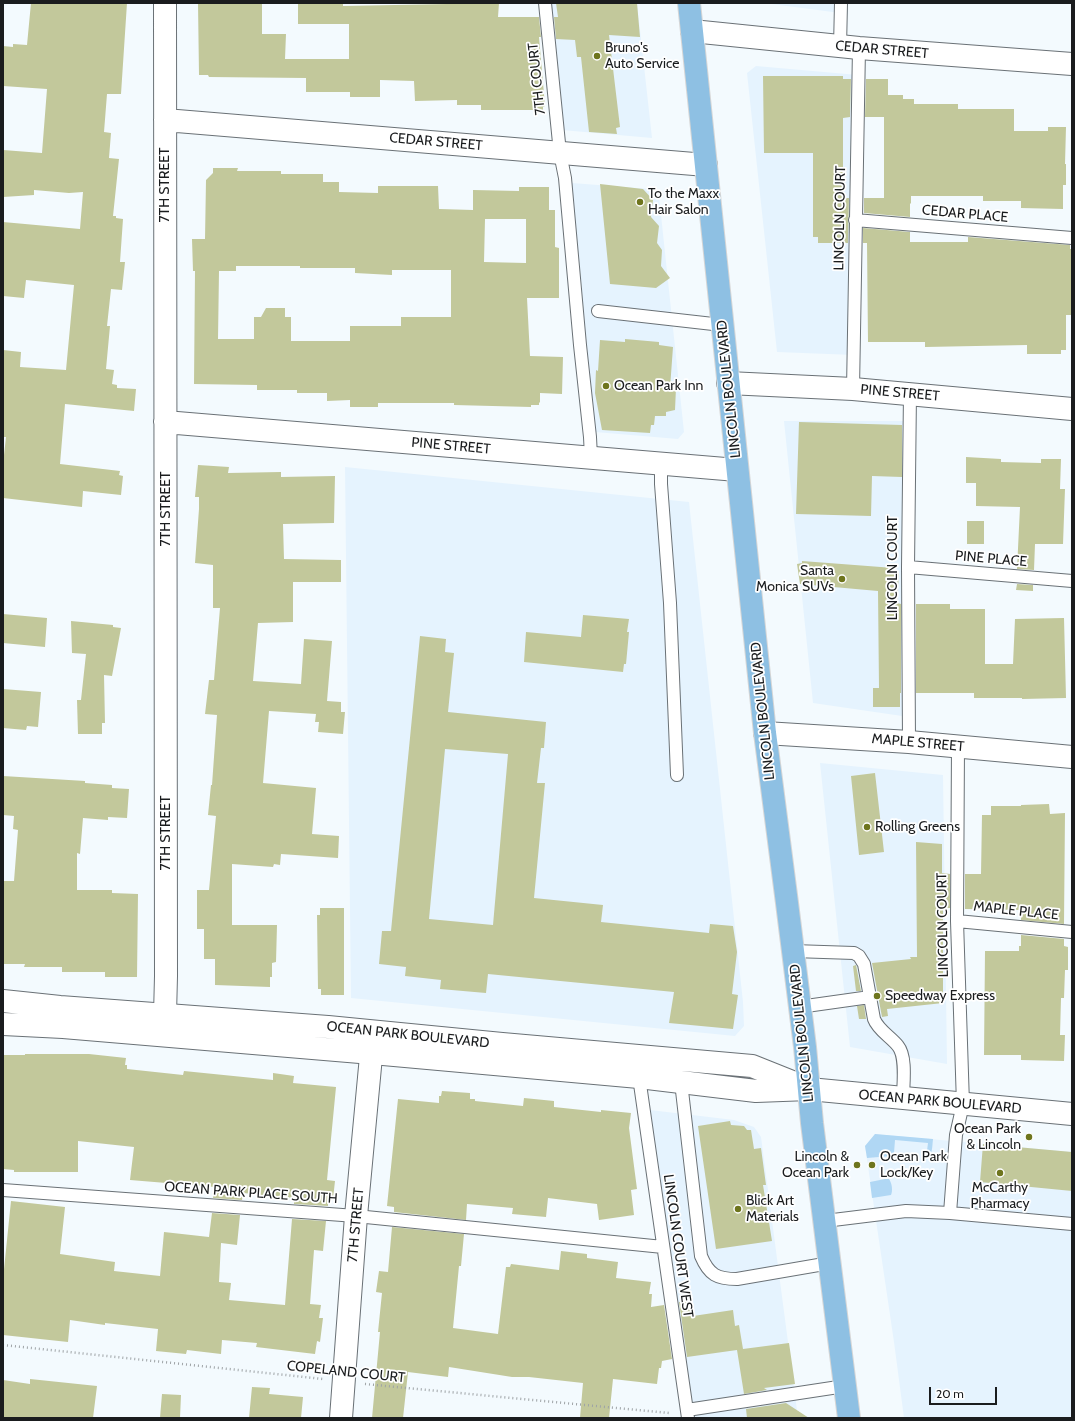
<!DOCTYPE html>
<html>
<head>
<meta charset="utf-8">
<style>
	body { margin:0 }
	#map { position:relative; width:1075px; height:1421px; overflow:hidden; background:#f3fafe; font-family:Cabin,sans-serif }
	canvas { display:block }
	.frame { position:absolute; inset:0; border:4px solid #1a1c1e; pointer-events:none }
	.scale { position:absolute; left:929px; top:1387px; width:68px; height:18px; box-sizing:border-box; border:2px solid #1a1c1e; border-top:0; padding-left:5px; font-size:12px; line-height:14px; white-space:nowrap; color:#1a1c1e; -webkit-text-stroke:3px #fff; paint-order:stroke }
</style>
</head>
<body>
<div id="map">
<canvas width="1075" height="1421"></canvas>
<div class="frame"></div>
<div class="scale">20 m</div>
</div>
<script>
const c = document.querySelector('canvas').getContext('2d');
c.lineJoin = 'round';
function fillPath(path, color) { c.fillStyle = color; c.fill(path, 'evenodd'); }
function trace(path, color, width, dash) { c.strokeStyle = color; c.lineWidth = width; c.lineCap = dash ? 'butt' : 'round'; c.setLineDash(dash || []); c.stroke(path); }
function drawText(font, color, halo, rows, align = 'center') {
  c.font = font + ' Cabin,sans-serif'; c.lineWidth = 3.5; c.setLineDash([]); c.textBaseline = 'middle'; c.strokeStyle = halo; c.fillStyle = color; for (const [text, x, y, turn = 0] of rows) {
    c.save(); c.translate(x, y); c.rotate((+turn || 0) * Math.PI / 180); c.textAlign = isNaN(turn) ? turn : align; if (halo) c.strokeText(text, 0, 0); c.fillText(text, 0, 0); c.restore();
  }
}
fillPath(new Path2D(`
	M550,3H637L652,138L562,130Z
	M764,3H848V14Z
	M756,66L858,75L854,355L777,352L747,73Z
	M572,183L650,189L659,196L684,432L678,439L595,432Z
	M784,421H907L909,717L813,703Z
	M345,467L689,502L743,1002L744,1026L735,1036L351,998Z
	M820,763L943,775L947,1064L850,1047Z
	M650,1110L734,1120L754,1127L761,1137L798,1418H693Z
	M875,1134L1072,1152V1418H904L894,1342L865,1146Z`), '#e5f3fe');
fillPath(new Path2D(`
	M875,1134L933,1139C932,1147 933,1155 926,1159L928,1143L895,1140L894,1153L891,1156L867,1158L865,1146Z
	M885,1179H889C892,1183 893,1191 891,1195L872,1198L870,1182Z`), '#b0d7f4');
fillPath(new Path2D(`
	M31,3H127L121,94H107L104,132L111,133L109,158L119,159L113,216H116V218L123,219L120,262H125L122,290L111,289L107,326H110L106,369L114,370L112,384L117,385V388L136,389L134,411L65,404L60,464L120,471L119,475L123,476L121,495L83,491L82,507L3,498V464L6,437H3V350L21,352L20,367L66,370L74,285L26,280L24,298L3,296V222L80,229L83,192L69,193L34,190V195L3,197V150L42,153L47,89L3,86V46L13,47V44L27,45Z
	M198,3H262V34H286L285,59H349V24H298V3H343V6L499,3L498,17H539L541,37H539L545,106L543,107V110H481V105H457V100L415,101L414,81L380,80V97H350V92H306V78L209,77L208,75H199Z
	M556,3H637L640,37L609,35L620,127L616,128L617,134L589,132L581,57H577L575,40L556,39L554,17H558Z
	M763,76H843V79H851L850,117L843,118V198H849L848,243H818V237H813V153H764Z
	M866,79H888V95H903V99H914V104H958V109H1014V131H1048V127H1066L1065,164H1066V185H1063V209L1021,208V201H983V196H911V204L910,203V217L864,213V198H884V117H865Z
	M213,168H238L237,171H281V174H323V182H339V192L378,193V186H438L439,209L473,210V190L519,191V187H549V210H555V247L559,248V298H527L530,356L563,357L562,394L540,393V402L539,403V405H531V407L454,405V403H378V407H350V400L327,401V393H297V390H257V385L194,384L195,271H193L192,239H205L206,180L213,173ZM485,219H526V263L484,262ZM236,266H300V268H355V273L392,275V270H451V317H401V326H350V341H291V317H285V308H266L261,317H254V339H218L219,271H236Z
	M600,184L643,189L653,200L651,217L659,226L657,243L662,250L661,266L670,278L656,288L610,284Z
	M863,228L910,232V242H968V237L1070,245V249H1072V315H1066V350H1061V354H1027V345L925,347V342H868L867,243H863Z
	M625,339L659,342V345L673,347L670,388H676L675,410L666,412V416H655L654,425H651L650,433L602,430L595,393L596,370L598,371L600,340L625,342Z
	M799,422L902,425V477L872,476L871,516L796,514Z
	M966,457L1001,459V462L1041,463V459H1061L1060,489H1065L1063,544H1035L1034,570L1017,569L1020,507L976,506V483H966Z
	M198,465L229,467L228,473L281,472V477L335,476L334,523L283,524L284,559L341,560V582H293V622L258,623L253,681L301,684L304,639L332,641L327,701L341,702V712H345L343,734L318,732L319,722H315L316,714L269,711L263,783L316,788L312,834L339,836L338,858L281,854L280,865L274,864L273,867L232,864V925H277L276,962L272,963V977H270V987L215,985V959H204V929H197V890H209L216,816L208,815L211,785H212L217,715L205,714L209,680H214L220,608H213V565L195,563L199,509V497H195Z
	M967,521H984V544H967Z
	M802,561L894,568V572L899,573L897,603L901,604V693H900V707H873V688H879L878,591L800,584L797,564L802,563Z
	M1017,584L1033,585V591L1016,590Z
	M916,604H950V609H985V664H1013L1015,619L1064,618L1066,698L1022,699V698H974V693H916Z
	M3,614L47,618L45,647L3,643Z
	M583,615L629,619L627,632H629L626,664H624L623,672L524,662L526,632L581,637Z
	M71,621L113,625V627L121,628L112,676L104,675L105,723H102V734H78L77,700H81L86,654L72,653Z
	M420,636L446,639L445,652L454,653L448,712L546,722L544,748H541L537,783H545L534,898L603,905L601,922L709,933L710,924L733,926L737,952L732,994L738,995L733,1029L669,1023L674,992L488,974L486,993L440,989L441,980L405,976L406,967L379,964L382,931H391ZM445,749L508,754L493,925L429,919Z
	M3,689L41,692L38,727L27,726L26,730L3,728Z
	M875,773L884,852L859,855L851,776Z
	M3,776L85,781V783L112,785V788L129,789L127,818L108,817V820L83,818L80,854L77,853V890H112V893L138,894L137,977H105V972H62V967H24L25,964H3V881H14L18,830L13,829L14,816L3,815Z
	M1049,804L1050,814L1065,813L1064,924L1021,920V910L965,909V874H981L982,815H991V806H1021V805Z
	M916,842L942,844V873L950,874V908H943V1003L887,1009L888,1016L882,1017L872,963L911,959L910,957H917Z
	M320,908H344V995H321V989H318L317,915H320Z
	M1021,935L1064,939V946L1068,947V970H1065L1064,998H1061L1060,1035H1065L1064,1061L1021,1060V1055H984L985,951H1019V946H1021Z
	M856,965L861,991H856L853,966Z
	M864,1005L866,1019H859L857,1006Z
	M25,1054H89L126,1058L125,1065H127V1069L183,1075L184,1071L273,1080V1073L294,1076L293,1083L336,1087L327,1180L335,1181L333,1199H328V1206L294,1204V1198L243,1193L242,1200L213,1198L215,1187L130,1180L134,1147L78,1141V1172H14V1170L3,1169V1055H25Z
	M442,1091L470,1093V1099H475V1101L523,1106L524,1098L554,1101V1107L601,1112V1110L631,1113L629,1128L637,1189L631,1190L634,1215L599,1220L597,1204L548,1198L546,1217L512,1214L513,1208L467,1204L466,1220L394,1212V1207L387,1206L398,1099L439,1103V1096H441Z
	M730,1121L731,1125L744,1126L747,1130H751L754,1149L761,1148L766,1185H763L772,1241L716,1249L698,1126Z
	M983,1144L1072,1152V1191L980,1182Z
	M11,1201L65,1207L60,1254L115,1262L114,1271L160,1276L164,1232L209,1237L212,1213L240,1215L237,1245L221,1243L219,1282L231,1283L229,1300L285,1305L292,1219L326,1221L323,1251L314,1250L310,1304L321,1305L319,1318H323L320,1342L317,1341L315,1354L256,1347L257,1343L222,1340L221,1354L187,1350L186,1354L156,1351L158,1329L105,1323V1325L70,1320L68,1342L3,1335V1279Z
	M392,1227L464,1234L461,1266H459L453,1328L498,1334L506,1267H510L511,1264L559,1270L561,1251L587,1254V1258L618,1262L616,1278L651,1282L649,1294H652L651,1307L664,1305L672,1359L662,1361L661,1368H659L657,1384L613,1379L609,1418H580L583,1383L529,1377H512L449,1367L448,1377L408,1372L403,1418H372L380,1332H378L382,1293L376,1292L379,1271L388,1272Z
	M689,1301V1302H692L693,1316L733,1310L735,1326L739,1325L743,1349L789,1343L795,1384L764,1388L767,1390L744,1394L737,1350L687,1357L679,1302Z
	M30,1379L97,1386L93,1418H3V1380L30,1384Z
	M252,1387L270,1388L269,1394L303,1397L301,1418H249Z
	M162,1394L181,1395L180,1418H160Z
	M786,1403L809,1418H747L746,1409Z`), '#c2c89b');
const service = new Path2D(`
	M545,3L560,153L565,178L580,345L590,437L591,457
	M840,47L841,3
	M855,220L1072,238
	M598,311L722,325
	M853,389L859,48
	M661,463V484L670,603L677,775
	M908,567L1072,581
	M909,742L908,567L910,393
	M957,921L1072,932
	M793,951L854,953L859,956L864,964L874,1019C878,1030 891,1037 898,1046C907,1057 903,1085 903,1098
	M799,1007L870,997
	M639,1077L688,1418
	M681,1082L701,1256C709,1275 717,1279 737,1279L830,1263
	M3,1190L356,1216L663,1247
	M950,1213L1072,1224
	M825,1221L906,1211L950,1213L956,1135L963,1104L957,921L958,746
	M687,1410L845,1386`);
const minor = new Path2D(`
	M692,31L859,48L1072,64
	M165,120L706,165
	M728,383L853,389L1072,409
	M165,422L737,470
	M765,733L909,742L1072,757
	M165,1015L166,976L165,3
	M341,1418L356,1216L373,1035`);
const tertiary = new Path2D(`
	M3,1001L60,1007L328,1027L502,1044L752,1066L802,1086
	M3,1024L63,1027L372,1053L639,1077L756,1091L809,1089L1072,1114`);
const trunk = new Path2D(`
	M689,3L765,733L787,903L805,1047L812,1123L849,1418`);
trace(service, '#6a7176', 14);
trace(minor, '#6a7176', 24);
trace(tertiary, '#6a7176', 24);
trace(trunk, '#d6d6d6', 24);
trace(new Path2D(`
	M3,1345L323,1379
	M365,1384L669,1413`), '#9ea3a6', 2.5, [1, 3]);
trace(service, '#fff', 12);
trace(minor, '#fff', 22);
trace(tertiary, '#fff', 22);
trace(trunk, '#8ec0e3', 22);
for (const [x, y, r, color] of [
	[597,56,4,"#6e751d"],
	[640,202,4,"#6e751d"],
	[606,386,4,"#6e751d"],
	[842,579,4,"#6e751d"],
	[867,827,4,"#6e751d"],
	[877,996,4,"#6e751d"],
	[1029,1137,4,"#6e751d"],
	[857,1165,4,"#6e751d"],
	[872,1165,4,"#6e751d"],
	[1000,1173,4,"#6e751d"],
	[738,1209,4,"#6e751d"]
]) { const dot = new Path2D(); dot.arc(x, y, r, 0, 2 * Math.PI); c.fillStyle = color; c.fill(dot); trace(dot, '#fff', 1.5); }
drawText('14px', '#1a1c1e', '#fff', [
	["Bruno's",605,48],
	["Auto Service",605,64],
	["To the Maxx",648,194],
	["Hair Salon",648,210],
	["Ocean Park Inn",614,386],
	["Santa",834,571,"right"],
	["Monica SUVs",834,587,"right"],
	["Rolling Greens",875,827],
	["Speedway Express",885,996],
	["Ocean Park",1021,1129,"right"],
	["& Lincoln",1021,1145,"right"],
	["Lincoln &",849,1157,"right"],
	["Ocean Park",849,1173,"right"],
	["Ocean Park",880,1157],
	["Lock/Key",880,1173],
	["McCarthy",1000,1188,"center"],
	["Pharmacy",1000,1204,"center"],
	["Blick Art",746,1201],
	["Materials",746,1217]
], 'left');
drawText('14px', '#1a1c1e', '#fff', [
	["CEDAR STREET",882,50,5],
	["7TH COURT",537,79,-96],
	["CEDAR STREET",436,142,5],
	["7TH STREET",165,185,-90],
	["CEDAR PLACE",965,214,5],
	["LINCOLN COURT",840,218,-89],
	["LINCOLN BOULEVARD",729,389,-96],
	["PINE STREET",900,393,5],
	["PINE STREET",451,446,5],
	["7TH STREET",166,509,-90],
	["PINE PLACE",991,559,5],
	["LINCOLN COURT",893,568,-90],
	["LINCOLN BOULEVARD",763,711,-96],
	["MAPLE STREET",918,743,5],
	["7TH STREET",166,833,-90],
	["MAPLE PLACE",1016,911,6],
	["LINCOLN COURT",943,925,-91],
	["LINCOLN BOULEVARD",802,1033,-96],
	["OCEAN PARK BOULEVARD",408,1035,6],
	["OCEAN PARK BOULEVARD",940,1102,5],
	["OCEAN PARK PLACE SOUTH",251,1193,4],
	["7TH STREET",356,1225,-85],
	["LINCOLN COURT WEST",678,1246,82],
	["COPELAND COURT",346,1372,6]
]);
</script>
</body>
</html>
